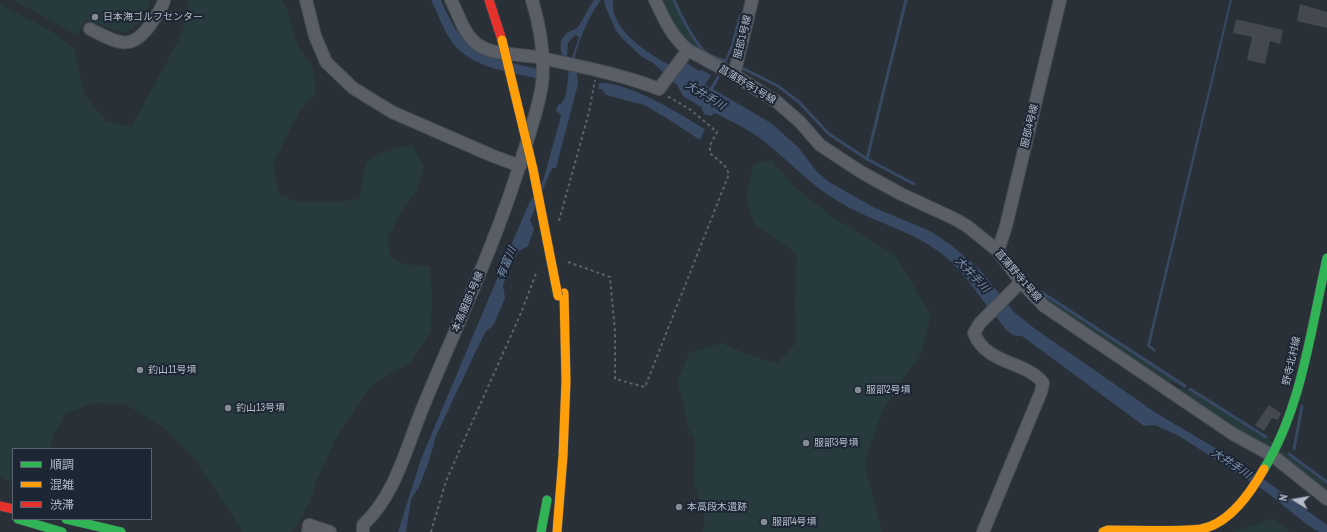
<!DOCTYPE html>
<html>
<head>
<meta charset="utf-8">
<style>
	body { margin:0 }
	#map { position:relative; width:1327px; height:532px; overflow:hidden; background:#2a3038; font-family:"Archivo Narrow","Noto Sans JP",sans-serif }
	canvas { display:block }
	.legend { position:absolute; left:12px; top:448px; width:140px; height:72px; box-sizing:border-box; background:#1d2633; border:1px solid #59626f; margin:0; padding:5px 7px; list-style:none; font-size:12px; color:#b4bcc9 }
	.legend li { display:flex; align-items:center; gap:8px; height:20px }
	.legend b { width:20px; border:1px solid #59626f }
	.north { position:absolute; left:1275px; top:480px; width:40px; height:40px; -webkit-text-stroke:3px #1d2633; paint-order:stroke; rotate:281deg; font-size:11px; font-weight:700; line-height:16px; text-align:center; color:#b4bcc9 }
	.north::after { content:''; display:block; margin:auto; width:14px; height:18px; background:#b4bcc9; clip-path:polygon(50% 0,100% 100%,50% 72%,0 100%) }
</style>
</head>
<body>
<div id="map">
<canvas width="1327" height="532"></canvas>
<ul class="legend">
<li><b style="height:5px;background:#30b455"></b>順調</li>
<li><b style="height:5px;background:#ff9f0a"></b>混雑</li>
<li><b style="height:5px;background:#e5322d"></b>渋滞</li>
</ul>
<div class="north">N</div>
</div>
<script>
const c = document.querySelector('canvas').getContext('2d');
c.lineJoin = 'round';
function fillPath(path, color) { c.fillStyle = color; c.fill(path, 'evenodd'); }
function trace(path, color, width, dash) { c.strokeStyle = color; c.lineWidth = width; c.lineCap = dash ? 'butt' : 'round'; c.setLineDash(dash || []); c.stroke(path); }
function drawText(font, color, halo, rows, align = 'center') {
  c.font = font + ' "Archivo Narrow","Noto Sans JP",sans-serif'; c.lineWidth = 4; c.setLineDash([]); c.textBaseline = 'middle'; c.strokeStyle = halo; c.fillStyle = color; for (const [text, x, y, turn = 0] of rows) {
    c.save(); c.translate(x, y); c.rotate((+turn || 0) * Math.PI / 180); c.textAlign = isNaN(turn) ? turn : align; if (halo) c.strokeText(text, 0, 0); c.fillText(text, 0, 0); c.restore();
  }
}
fillPath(new Path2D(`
	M12,0H150C146,18 141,25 124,33L86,20L78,35Z
	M189,0H282L288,11L296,43L313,69L316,93L299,111L273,163L279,195L300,202H341L359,198L366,162C382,152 394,146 413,146L424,167L416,192L400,213L388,237L390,257L403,264L429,266L432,292L431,331L411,362L373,384L340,430L317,479L309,504L295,528L290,532H243L192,456L164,428L125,404L93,403L65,414L52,438L51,449H13V483L0,476V4L51,31L74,48L84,94L106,121L131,127L182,34Z
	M658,0H673C679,13 693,42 703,51C711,58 722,61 731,65L728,67L688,47Z
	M772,160L797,189L831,216L895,255L931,315L921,355L904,377L882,413L864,463L882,532H702L705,526L702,508L694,484L695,439L688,428L684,407L677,383L689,353L721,343L746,354L777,363L796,343L795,300L797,254L755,225L746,201L753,164Z
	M1002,251L1040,292L1183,386L1151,377L1045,304Z
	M1161,383L1189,390L1274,443L1268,449Z
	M1282,451L1327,484V495L1279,458Z
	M1273,518L1290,532H1234Z`), '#273a3e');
fillPath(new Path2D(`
	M431,0H441C466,58 481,55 538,69L536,78C508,72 470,67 452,42C443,30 438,13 431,0Z
	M594,0H601C592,10 575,46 575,60C575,68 578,76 578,84L556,168H552L530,220L534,229L528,246L519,251L513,261L503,285L505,298L493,326L486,331L477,349L436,436L429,461L419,487L411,499L406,532H398L421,459L529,203L543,181L561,116L559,113L556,111L558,105L562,103L566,95L569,69C563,60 556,44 565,35C569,30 576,31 580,24C585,16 588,8 594,0ZM575,35L579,37L572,58L567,57L568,43Z
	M604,0H613C609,29 648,54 670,65L684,61L699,71L702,70L711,75L705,85L710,88L717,76L720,77L713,89L771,123L798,147L817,172L829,182L875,208L930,231L951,245L979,269L1014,312L1034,328L1156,413L1244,465L1327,525V532H1319L1306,524L1268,493L1179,436L1155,425L1144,426L1022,336C1019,336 1016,336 1013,335C1006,331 1001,323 996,317C980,298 967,276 948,259C917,231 876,224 841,203C812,187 790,162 765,142C751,130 732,122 715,113L711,116L704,114L701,107L683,96L677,85L652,62L642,57L622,38L615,29L606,8Z
	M1230,0H1232L1150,345L1156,350L1155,352L1147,346Z
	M739,15H741L733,48L726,62L725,60L731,45Z
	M599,83C628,81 680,114 705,129L700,140L665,117L644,105L606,95L602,89H598Z`), '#384963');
trace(new Path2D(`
	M674,0C681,16 691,36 702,49C708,56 717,58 725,61
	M742,68L778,86L799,102L829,134L867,159L914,184
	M867,159L906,0
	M1041,292L1185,386
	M1190,389L1266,437
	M1294,449L1302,406
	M1289,454L1327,482`), '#384963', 3);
fillPath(new Path2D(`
	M1300,4L1327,12V28L1297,21Z
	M1236,19L1283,30L1280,44L1270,41L1265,64L1247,60L1252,37L1233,33Z
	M1269,405L1281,413L1278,420L1272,418L1264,431L1255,425Z`), '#444950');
const street = new Path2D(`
	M306,0L315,36L326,62L353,88L392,112L493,156L520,166
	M451,0C459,15 463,33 477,44C496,57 520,53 542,58C581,67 621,74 659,89L688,50L734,75L777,102L800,122L820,145L861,172L901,194L955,219L967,226L998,251L1021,282L1044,306L1233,434L1273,456L1327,499
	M655,0C664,19 672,37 688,50
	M90,29C118,43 132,53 152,22C156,15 163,8 164,0
	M734,75L752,0
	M998,251L1006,226L1060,0
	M308,532L309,525L330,532
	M363,532V525C396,494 406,448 423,407C458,322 498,239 524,151C531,129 539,106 542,84C545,56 540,26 532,0
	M983,532L1041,392L1043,383C1027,361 986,365 974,333L980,323L1021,282`);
const fast = new Path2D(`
	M1264,469C1302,407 1311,328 1327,258
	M18,519L62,532
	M66,519L121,532
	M541,532L547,500`);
const slow = new Path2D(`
	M557,532L563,456L566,381L564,293
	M1103,532L1108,530C1138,530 1171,532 1201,529C1230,524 1251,492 1264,469`);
const jam = new Path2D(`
	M489,0L502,40
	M0,506L13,509`);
trace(street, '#484c53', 14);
trace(fast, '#484c53', 10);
trace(slow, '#484c53', 10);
trace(jam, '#484c53', 10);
trace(new Path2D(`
	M559,221L589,112L595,80
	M568,262L610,277L615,332V379L645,387L729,174L725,166L710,153V145L717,132L691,110L667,96
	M431,532L446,481L521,313L537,271`), '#5d636a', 2, [3, 3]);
trace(street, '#5a5e66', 12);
trace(fast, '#30b455', 9);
trace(slow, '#ff9f0a', 9);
trace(jam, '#e5322d', 9);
const slowBridge = new Path2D(`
	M502,40L533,169L558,296`);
trace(slowBridge, '#474c53', 10, []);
trace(slowBridge, '#ff9f0a', 9);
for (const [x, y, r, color] of [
	[95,17,4,"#848b96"],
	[140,370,4,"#848b96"],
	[858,390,4,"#848b96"],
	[228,408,4,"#848b96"],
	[806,443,4,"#848b96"],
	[679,507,4,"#848b96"],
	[764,522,4,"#848b96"]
]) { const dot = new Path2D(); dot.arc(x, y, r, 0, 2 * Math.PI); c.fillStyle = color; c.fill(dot); trace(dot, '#1d2633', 1.5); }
drawText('10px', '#b4bcc9', '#1d2633', [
	["日本海ゴルフセンター",103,17],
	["釣山11号墳",148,370],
	["服部2号墳",866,390],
	["釣山13号墳",236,408],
	["服部3号墳",814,443],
	["本高段木遺跡",687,507],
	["服部4号墳",772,522]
], 'left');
drawText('10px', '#b4bcc9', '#1d2633', [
	["服部1号線",743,37,-76],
	["菖蒲野寺1号線",747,85,31],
	["服部4号線",1030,126,-77],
	["菖蒲野寺1号線",1018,276,49],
	["本高服部1号線",468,302,-67],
	["野寺北村線",1292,361,-77]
]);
drawText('italic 11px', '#7c92b1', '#1d2633', [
	["大井手川",705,96,32],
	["有富川",507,263,-67],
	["大井手川",972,275,47],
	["大井手川",1231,464,34]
]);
</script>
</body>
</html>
